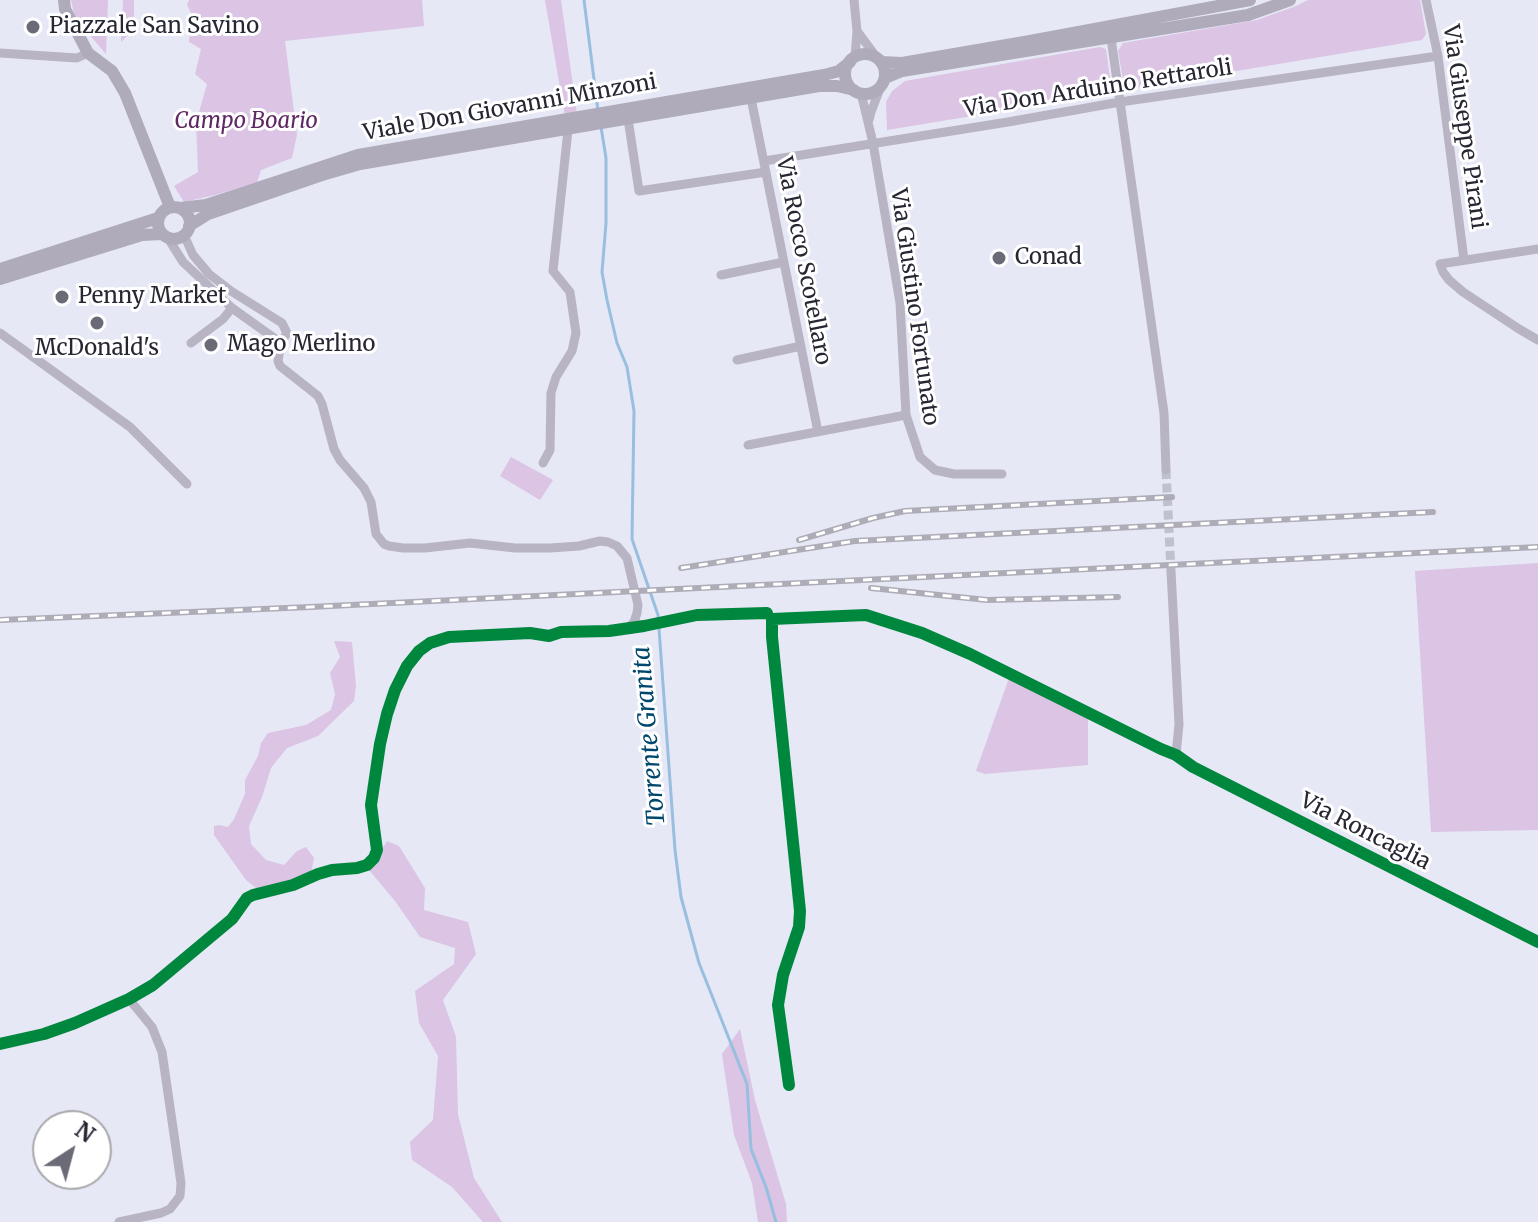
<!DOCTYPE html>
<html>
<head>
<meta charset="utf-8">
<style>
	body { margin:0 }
	#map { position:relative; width:1538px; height:1222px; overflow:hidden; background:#e6e8f6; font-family:Merriweather,serif }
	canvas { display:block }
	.north { position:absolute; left:32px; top:1110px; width:80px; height:80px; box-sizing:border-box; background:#fff; border:2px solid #a9a9ad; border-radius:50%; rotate:36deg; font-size:22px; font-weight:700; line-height:32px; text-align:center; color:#272733 }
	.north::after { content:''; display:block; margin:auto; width:28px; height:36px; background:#6a6b77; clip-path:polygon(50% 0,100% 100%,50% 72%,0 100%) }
</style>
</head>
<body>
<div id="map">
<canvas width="1538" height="1222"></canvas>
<div class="north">N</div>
</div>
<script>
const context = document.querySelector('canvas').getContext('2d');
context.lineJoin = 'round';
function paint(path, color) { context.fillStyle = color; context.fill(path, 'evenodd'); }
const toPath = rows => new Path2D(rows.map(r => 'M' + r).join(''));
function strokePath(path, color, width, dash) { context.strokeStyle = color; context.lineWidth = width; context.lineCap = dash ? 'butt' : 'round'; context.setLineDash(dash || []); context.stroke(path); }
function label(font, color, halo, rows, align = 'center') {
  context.font = font + ' Merriweather,serif'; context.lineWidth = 6; context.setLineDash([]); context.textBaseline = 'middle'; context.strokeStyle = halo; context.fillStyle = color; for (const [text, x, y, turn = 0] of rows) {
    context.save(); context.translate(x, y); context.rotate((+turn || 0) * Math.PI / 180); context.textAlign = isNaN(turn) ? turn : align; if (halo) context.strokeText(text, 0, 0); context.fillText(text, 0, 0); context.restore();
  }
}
paint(toPath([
	[71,0,108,0,106,54,75,18],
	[123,0,134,0,134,14,132,31,121,42],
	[189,0,422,0,424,26,285,41,297,135,292,158,261,170,257,182,215,195,184,202,174,186,198,172,196,123,207,84,195,74,201,49,189,42,191,13,187,5],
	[545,0,561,0,577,114,565,117],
	[1308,0,1420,0,1426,34,1422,40,1129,89,1124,85,1118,51,1123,43,1257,20,1296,6],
	[1100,47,1106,49,1112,93,887,130,886,102,892,91,905,81],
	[511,457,553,480,540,500,500,476],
	[1538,563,1538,830,1431,832,1415,571],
	[334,641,352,642,356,686,354,701,318,736,287,748,271,768,262,797,249,826,251,844,266,860,284,865,297,851,306,847,314,858,311,874,287,884,260,891,246,880,214,835,214,826,219,825,228,827,234,819,245,794,245,780,258,756,261,743,268,733,306,725,331,710,335,694,330,673,340,657],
	[1009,678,1088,717,1088,765,985,774,976,771],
	[387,841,399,846,425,888,424,910,468,922,476,954,443,1000,456,1037,458,1114,474,1178,502,1222,483,1222,452,1187,412,1160,410,1142,433,1120,438,1056,419,1023,415,991,454,964,455,948,420,937,395,901,369,870],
	[740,1029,755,1100,786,1204,787,1222,758,1222,752,1183,734,1135,722,1054]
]), '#dbc4e4');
strokePath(toPath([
	[584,0,598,111],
	[601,127,606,158,606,223,602,272,607,300,617,343,627,367,634,411,632,539,658,615,675,850,681,897,699,963,747,1084,751,1149,766,1187,776,1222]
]), '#98bfe0', 3);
strokePath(toPath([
	[1166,470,1171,571]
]), '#c0c1cf', 9, [9, 4.5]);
strokePath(toPath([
	[854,0,857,31,855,57],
	[1426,0,1438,56,1464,260],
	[857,31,877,58],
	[1111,38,1164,413,1166,470],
	[0,53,77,58,88,53],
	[861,93,873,143,900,303,906,415,920,457,935,470,954,474,1002,474],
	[751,98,818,432],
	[628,119,639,191,766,172],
	[869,120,871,112,881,86],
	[764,161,1008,122,1120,102,1438,56],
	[168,238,183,262,232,308,281,343],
	[1538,249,1440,264,1443,272,1449,280,1463,292,1519,329,1538,340],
	[721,275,784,262],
	[0,333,130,427,187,484],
	[191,343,223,319,232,308],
	[737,360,801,346],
	[748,445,906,415],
	[543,463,550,450,551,393,556,377,572,351,576,333,570,292,553,271,568,130],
	[1171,571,1179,724,1176,755],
	[0,1044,44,1034,75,1023,129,999,153,985,232,919,247,898,253,895,293,885,318,874,332,870,357,868,367,865,374,858,377,850,371,805,380,744,387,714,395,690,407,666,419,651,430,643,449,637,530,633,549,636,561,632,609,631,628,628,634,622,637,613,638,605,627,558,617,546,608,542,600,541,579,546,550,548,515,548,470,543,425,548,403,548,389,546,384,544,376,534,371,502,364,488,340,460,334,449,322,404,318,396,280,366,278,361,281,343,287,333,282,323,231,291,209,274,193,255,184,235],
	[789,1085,778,1005,783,975,799,927,800,911,772,637,772,619,866,615,922,633,970,654,1161,749,1176,755,1193,767,1538,942],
	[119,1222,161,1213,170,1209,180,1196,181,1183,162,1052,152,1027,129,999]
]), '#b9b4c3', 9);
strokePath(toPath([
	[64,0,65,9,88,53,112,71,125,93,170,207],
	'845 74a20 20 0 1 1 40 0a20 20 0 1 1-40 0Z',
	[882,62,902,63,1030,41,1250,0],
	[885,78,902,71,1248,15,1290,0],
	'158 223a16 16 0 1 1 32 0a16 16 0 1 1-32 0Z',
	[180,208,206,205,358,155,824,75,839,71,850,62],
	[189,226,208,214,322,175,360,164,819,86,837,86,854,90],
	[0,269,158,218],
	[0,279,142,235,162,234]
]), '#b0abbb', 12);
const rail = toPath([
	[799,540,873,518,905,511,1172,497],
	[681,568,855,541,1433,512],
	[871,588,987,600,1118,597],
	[0,620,310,607,1538,547]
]);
strokePath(rail, '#adacb7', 6);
strokePath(rail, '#fff', 3, [9]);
strokePath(toPath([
	[0,1044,44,1034,75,1023,129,999,153,985,232,919,247,898,253,895,293,885,318,874,332,870,357,868,367,865,374,858,377,850,371,805,380,744,387,714,395,690,407,666,419,651,430,643,449,637,530,633,549,636,561,632,609,631,644,626,697,615,767,613],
	[789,1085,778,1005,783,975,799,927,800,911,772,637,772,619,866,615,922,633,970,654,1161,749,1176,755,1193,767,1538,942]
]), '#00873e', 12);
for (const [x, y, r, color] of [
	[33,27,8,"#6a6b77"],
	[999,258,8,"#6a6b77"],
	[62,297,8,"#6a6b77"],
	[97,323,8,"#6a6b77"],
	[211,345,8,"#6a6b77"]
]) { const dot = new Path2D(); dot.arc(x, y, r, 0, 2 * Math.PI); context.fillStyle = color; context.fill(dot); strokePath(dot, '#fff', 3); }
label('22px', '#272733', '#fff', [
	["Piazzale San Savino",49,27],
	["Conad",1015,258],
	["Penny Market",78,297],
	["Mago Merlino",227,345],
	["McDonald's",97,349,"center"]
], 'left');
label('22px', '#272733', '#fff', [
	["Via Don Arduino Rettaroli",1098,89,-9],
	["Viale Don Giovanni Minzoni",510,108,-10],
	["Via Giuseppe Pirani",1464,127,82],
	["Via Rocco Scotellaro",803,261,79],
	["Via Giustino Fortunato",914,307,82],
	["Via Roncaglia",1365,832,27]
]);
label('italic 22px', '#5d2863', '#fff', [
	["Campo Boario",246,122]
]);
label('italic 24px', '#00476e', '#fff', [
	["Torrente Granita",650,736,-95]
]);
</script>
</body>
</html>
